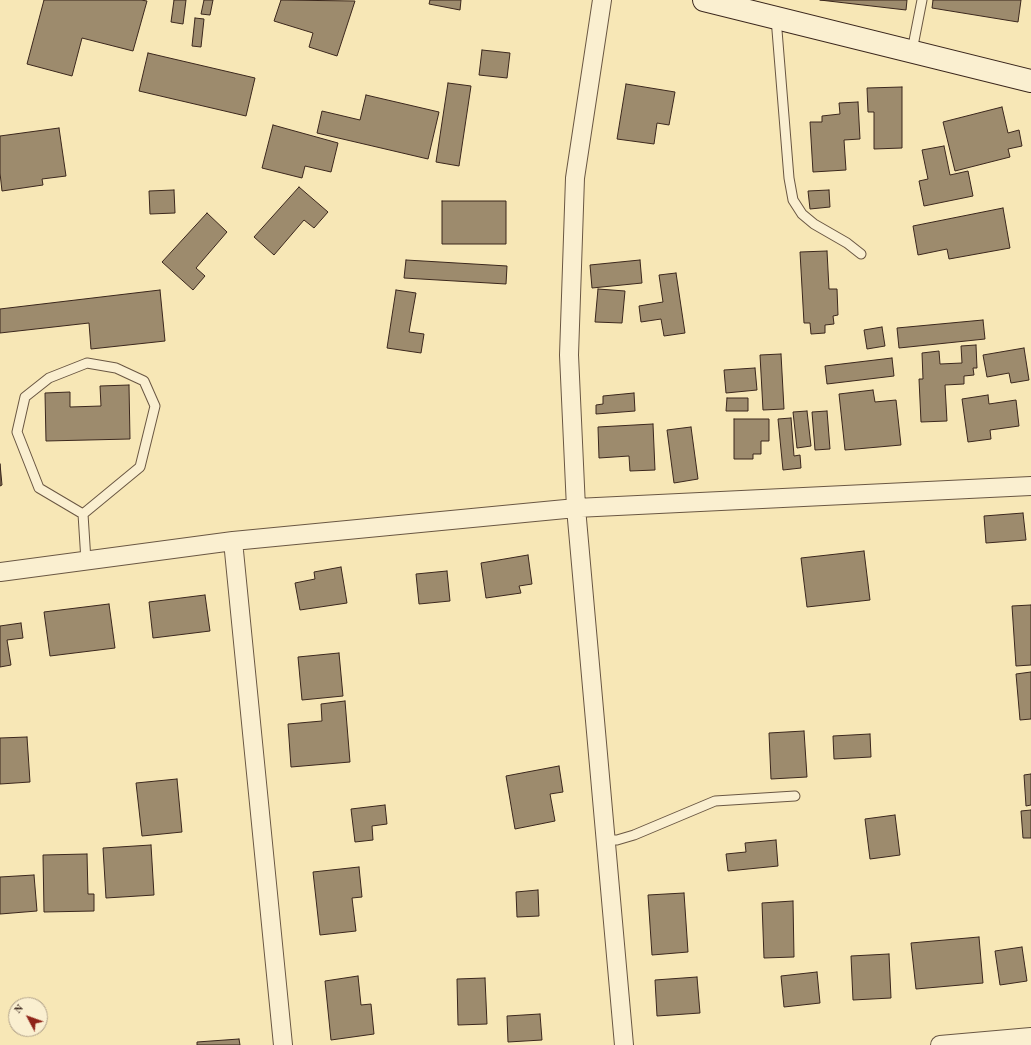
<!DOCTYPE html>
<html>
<head>
<meta charset="utf-8">
<style>
	body { margin:0 }
	#map { position:relative; width:1031px; height:1045px; overflow:hidden; background:#f7e7b6; font-family:"Old Standard TT",serif }
	canvas { display:block }
	.north { position:absolute; left:8px; top:997px; width:40px; height:40px; box-sizing:border-box; background:#faefd0; border:1px solid #ae9f88; border-radius:50%; rotate:311deg; font-size:11px; font-weight:700; line-height:16px; text-align:center; color:#3b271d }
	.north::after { content:''; display:block; margin:auto; width:14px; height:18px; background:#8f2418; clip-path:polygon(50% 0,100% 100%,50% 72%,0 100%) }
</style>
</head>
<body>
<div id="map">
<canvas width="1031" height="1045"></canvas>
<div class="north">N</div>
</div>
<script>
const context = document.querySelector('canvas').getContext('2d');
context.lineJoin = 'round';
function paint(path, color) { context.fillStyle = color; context.fill(path, 'evenodd'); }
const toPath = rows => new Path2D(rows.map(r => 'M' + r).join(''));
function strokePath(path, color, width, dash) { context.strokeStyle = color; context.lineWidth = width; context.lineCap = dash ? 'butt' : 'round'; context.setLineDash(dash || []); context.stroke(path); }
const building = toPath([
	[44,0,141,0,147,1,133,51,82,38,72,76,27,64,44,0],
	[174,0,186,0,183,24,171,22,174,0],
	[204,0,213,0,210,15,201,14,204,0],
	[281,0,355,1,337,56,309,47,313,33,274,21,281,0],
	[430,0,461,0,460,10,429,4,430,0],
	[820,0,907,0,906,10,820,0],
	[933,0,1021,0,1018,22,932,8,933,0],
	[195,18,204,19,201,47,192,46,195,18],
	[482,50,510,53,507,78,479,75,482,50],
	[148,53,255,78,246,116,139,91,148,53],
	[448,83,471,86,459,166,436,162,448,83],
	[626,84,675,92,669,125,657,123,654,144,617,139,626,84],
	[902,87,902,148,874,149,874,112,868,112,867,88,902,87],
	[366,95,439,112,428,159,317,133,322,111,360,120,366,95],
	[858,102,860,139,844,140,846,170,813,172,810,122,822,122,822,116,840,114,839,103,858,102],
	[1002,107,1008,133,1019,130,1022,146,1008,149,1010,157,955,171,943,122,1002,107],
	[273,125,338,143,331,172,305,166,302,178,262,168,273,125],
	[59,128,66,176,42,179,43,185,2,191,0,173,0,136,59,128],
	[944,146,950,175,968,171,973,196,924,206,919,181,928,179,922,150,944,146],
	[299,187,328,212,314,228,304,220,274,255,254,237,299,187],
	[174,190,175,213,150,214,149,191,174,190],
	[829,190,830,207,810,209,808,191,829,190],
	[442,201,506,201,506,244,442,244,442,201],
	[1003,208,1010,248,949,259,947,249,918,255,913,226,1003,208],
	[207,213,227,232,196,268,205,276,193,290,162,262,207,213],
	[827,251,829,289,837,289,838,315,833,316,834,324,825,325,825,333,811,334,810,323,804,323,800,252,827,251],
	[406,260,507,266,506,284,404,278,406,260],
	[640,260,642,283,592,288,590,265,640,260],
	[676,273,685,333,664,336,661,319,641,322,639,306,663,302,659,275,676,273],
	[598,289,625,291,622,323,595,322,598,289],
	[160,290,165,341,91,349,89,323,0,333,0,309,160,290],
	[396,290,416,293,409,332,424,334,421,353,387,348,396,290],
	[983,320,985,339,899,348,897,328,983,320],
	[882,327,885,346,867,349,864,330,882,327],
	[976,345,977,368,973,368,974,375,964,376,964,384,945,385,947,421,921,422,919,379,923,379,922,353,939,351,940,364,962,363,961,346,976,345],
	[1024,348,1029,380,1011,383,1009,373,987,377,983,355,1024,348],
	[781,354,784,409,763,410,760,355,781,354],
	[892,358,894,376,827,384,825,366,892,358],
	[755,368,757,390,726,393,724,370,755,368],
	[129,385,130,439,46,441,45,393,70,392,70,407,101,406,100,386,129,385],
	[873,390,875,402,896,400,901,445,845,450,839,394,873,390],
	[634,393,635,411,596,414,596,405,603,404,603,396,634,393],
	[988,395,989,404,1016,400,1019,426,990,430,991,439,968,442,962,399,988,395],
	[727,398,748,398,748,411,726,411,727,398],
	[807,411,811,446,797,448,793,412,807,411],
	[827,411,830,449,815,450,812,412,827,411],
	[791,418,794,456,800,455,801,468,783,470,778,419,791,418],
	[734,419,769,419,769,441,761,441,761,454,753,454,753,459,734,459,734,419],
	[653,424,655,470,630,471,629,456,599,458,598,427,653,424],
	[691,427,698,479,674,483,667,430,691,427],
	[0,464,2,485,0,486,0,464],
	[1023,513,1026,540,986,543,984,516,1023,513],
	[864,551,870,600,807,607,801,558,864,551],
	[528,555,532,584,519,586,521,593,486,598,481,563,528,555],
	[341,567,347,603,300,610,295,583,315,579,314,572,341,567],
	[447,571,450,601,419,604,416,574,447,571],
	[205,595,210,631,153,638,149,602,205,595],
	[109,604,115,648,50,656,44,612,109,604],
	[1031,605,1031,665,1016,666,1012,606,1031,605],
	[21,623,23,638,7,640,11,665,0,667,0,626,21,623],
	[339,653,343,696,302,700,298,657,339,653],
	[1031,672,1031,719,1020,720,1016,674,1031,672],
	[345,701,350,762,291,767,288,724,322,721,321,704,345,701],
	[804,731,807,777,771,779,769,733,804,731],
	[870,734,871,757,834,759,833,736,870,734],
	[27,737,30,782,0,784,0,738,27,737],
	[559,766,563,792,550,794,555,821,515,829,506,776,559,766],
	[1031,774,1031,805,1026,806,1024,775,1031,774],
	[177,779,182,832,142,836,136,783,177,779],
	[385,805,387,824,372,826,373,840,355,842,351,809,385,805],
	[1031,810,1031,838,1023,838,1021,811,1031,810],
	[895,815,900,855,870,859,865,819,895,815],
	[776,840,778,866,728,871,726,854,746,852,745,843,776,840],
	[151,845,154,895,106,898,103,848,151,845],
	[87,854,88,894,94,894,94,911,44,912,43,855,87,854],
	[359,867,362,897,352,898,356,931,320,935,313,872,359,867],
	[34,875,37,911,0,914,0,877,34,875],
	[538,890,539,916,517,917,516,892,538,890],
	[684,893,688,952,652,955,648,895,684,893],
	[793,901,794,957,764,958,762,903,793,901],
	[979,937,983,983,916,989,911,943,979,937],
	[1022,947,1027,981,1000,985,995,951,1022,947],
	[889,954,891,998,853,1000,851,956,889,954],
	[817,972,820,1003,784,1007,781,976,817,972],
	[358,976,361,1005,371,1004,374,1034,331,1040,325,981,358,976],
	[697,977,700,1013,657,1016,655,980,697,977],
	[485,978,487,1024,458,1025,457,979,485,978],
	[540,1014,542,1040,508,1042,507,1016,540,1014],
	[239,1039,240,1045,197,1045,197,1042,239,1039]
]);
paint(building, '#9d8b6d');
strokePath(building, '#3b271d', 1);
const lane = toPath([
	[776,18,789,178,793,200,802,214,814,224,847,243,861,254],
	[912,51,922,0],
	[87,363,116,368,144,381,155,406,140,467,83,514,39,488,17,432,25,397,49,378,87,363],
	[83,514,86,561],
	[606,840,617,840,634,835,715,801,795,796]
]);
const street = toPath([
	[602,0,575,178,569,355,576,508,624,1045],
	[233,541,283,1045],
	[0,572,233,541,576,508,1031,486],
	[940,1045,1031,1037]
]);
const secondary = toPath([
	[704,0,1031,81]
]);
strokePath(lane, '#6a5743', 11);
strokePath(street, '#6a5743', 20);
strokePath(secondary, '#3b271d', 24);
strokePath(lane, '#faefd0', 9);
strokePath(street, '#faefd0', 18);
strokePath(secondary, '#faefd0', 22);
</script>
</body>
</html>
